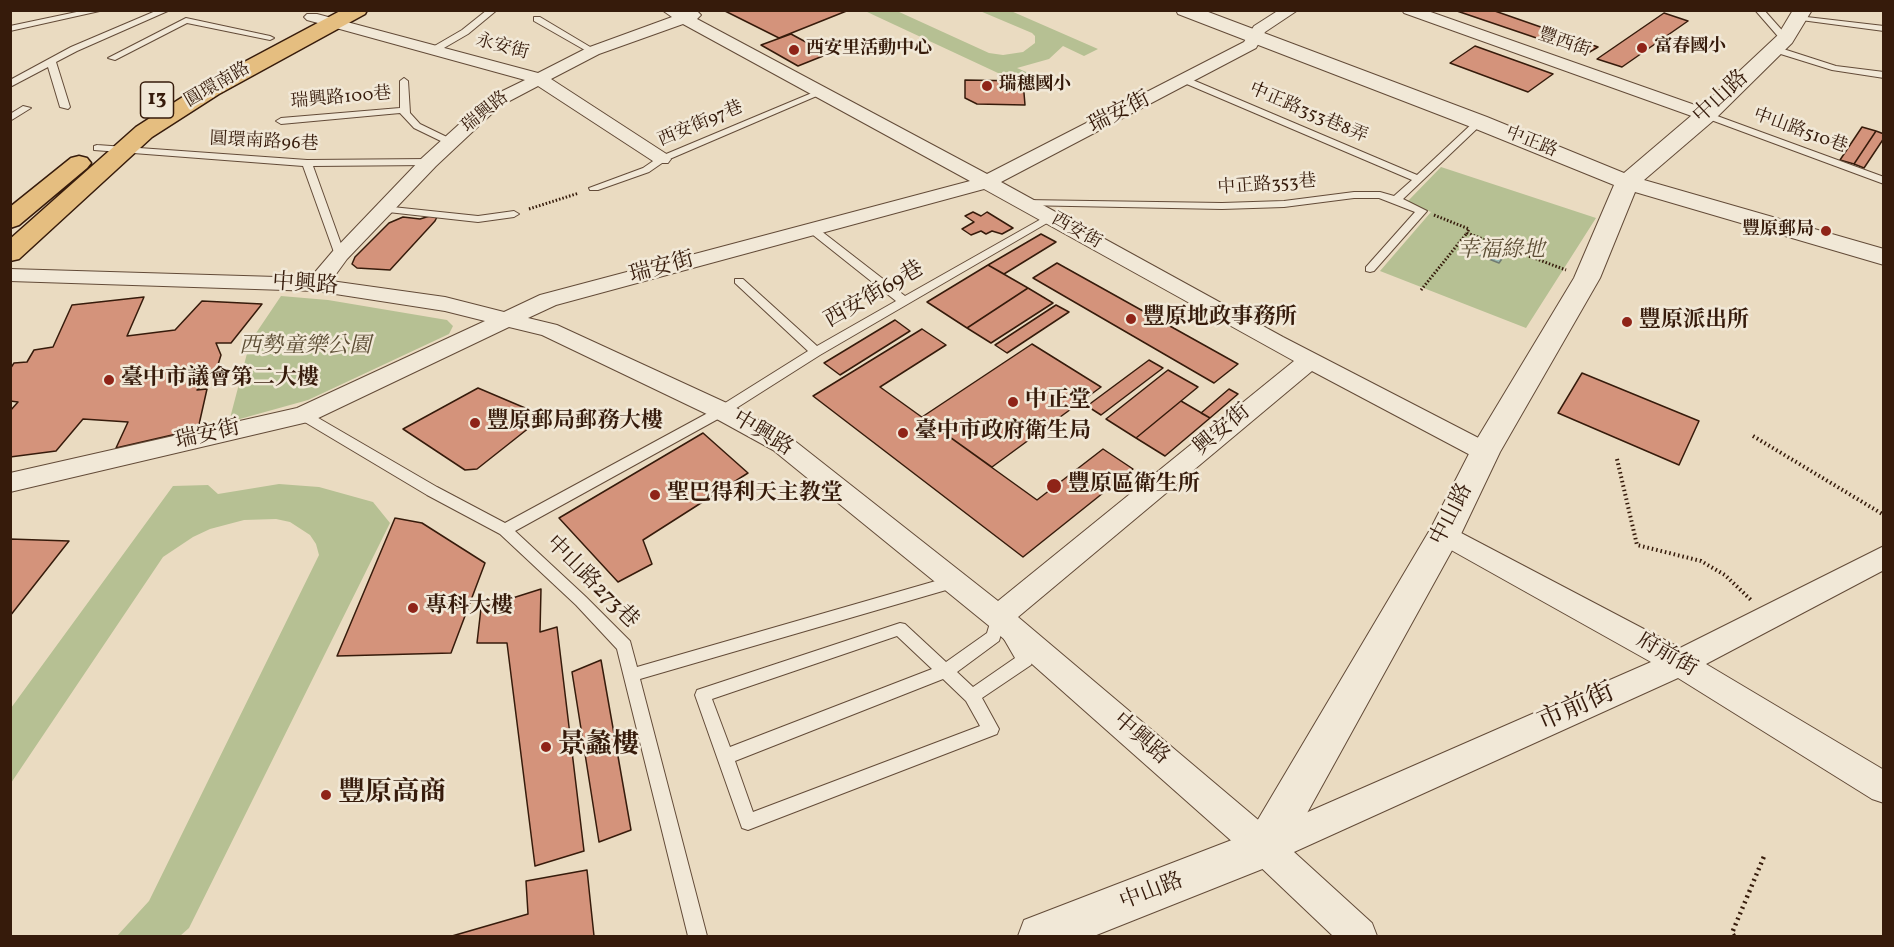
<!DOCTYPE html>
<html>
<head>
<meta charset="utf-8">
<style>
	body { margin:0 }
	#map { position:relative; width:1894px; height:947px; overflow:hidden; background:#eadbc1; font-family:Vollkorn,serif }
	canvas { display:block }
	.frame { position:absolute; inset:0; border:12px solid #361b0b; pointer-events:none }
</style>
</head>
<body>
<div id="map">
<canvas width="1894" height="947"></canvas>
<div class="frame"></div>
</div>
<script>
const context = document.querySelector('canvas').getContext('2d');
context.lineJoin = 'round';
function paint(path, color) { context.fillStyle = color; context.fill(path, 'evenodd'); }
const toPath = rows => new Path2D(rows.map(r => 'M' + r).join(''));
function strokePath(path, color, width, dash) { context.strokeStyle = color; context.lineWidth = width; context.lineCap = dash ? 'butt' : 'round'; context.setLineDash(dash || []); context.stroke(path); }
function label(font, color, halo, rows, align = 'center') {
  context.font = font + ' Vollkorn,"Noto Serif TC",serif'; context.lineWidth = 5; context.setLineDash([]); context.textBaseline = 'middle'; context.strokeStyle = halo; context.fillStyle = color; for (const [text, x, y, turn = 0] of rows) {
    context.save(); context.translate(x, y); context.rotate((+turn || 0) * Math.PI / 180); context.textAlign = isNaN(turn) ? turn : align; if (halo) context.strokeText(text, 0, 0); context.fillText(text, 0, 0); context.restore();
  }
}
paint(toPath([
	[865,11,897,11,989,53,1003,55,1023,52,1035,43,1035,36,1032,33,980,11,1011,11,1098,49,1084,56,1063,46,1049,59,1017,68,1042,79,1028,87],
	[1441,167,1596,218,1526,328,1380,271,1431,212,1407,202],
	[281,296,328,300,447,320,453,326,449,334,308,400,229,422,250,342],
	[279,484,319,487,373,502,390,523,189,928,180,936,117,936,149,901,319,555,316,544,310,535,290,522,276,519,244,520,210,529,193,537,163,557,11,783,11,708,173,486,208,485,218,494]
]), '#b6c093');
const water = toPath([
	[1479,240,1490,244,1508,250,1499,263,1471,252,1479,240]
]);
paint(water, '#98bbb6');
strokePath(water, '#717b72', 1.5);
const building = toPath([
	[1454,10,1492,10,1598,47,1588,53,1569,46,1566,48,1454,10],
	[725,11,725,10,849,10,779,38,725,11],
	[1664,13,1688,21,1622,67,1597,59,1664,13],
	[791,34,828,54,798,66,761,45,791,34],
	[1475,46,1553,74,1528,92,1450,63,1475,46],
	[965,80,1023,81,1025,105,977,104,965,98,965,80],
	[1862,127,1876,131,1854,164,1840,160,1862,127],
	[1876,131,1884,134,1884,138,1864,168,1854,164,1876,131],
	[973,212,981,216,987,212,1013,228,1002,234,992,231,986,234,981,231,971,235,962,229,974,222,965,216,973,212],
	[433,215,437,217,435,221,390,270,357,268,352,264,355,257,389,223,403,217,420,219,433,215],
	[1041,234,1056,242,1004,274,988,265,1041,234],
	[1057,263,1143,311,1238,364,1214,383,1033,278,1057,263],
	[988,265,1028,288,967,328,927,302,988,265],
	[1028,288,1053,303,991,343,967,328,1028,288],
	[144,297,127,336,175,330,202,301,262,304,231,343,216,343,221,355,216,371,197,390,207,389,198,429,116,448,128,422,83,419,56,451,10,457,10,411,18,402,10,401,10,369,14,363,27,362,34,350,53,347,72,305,144,297],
	[1056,305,1069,312,1007,353,995,345,1056,305],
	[895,320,910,331,840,375,824,363,895,320],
	[922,329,946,345,880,387,1037,500,1103,449,1133,469,1023,557,813,396,922,329],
	[1032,344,1101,387,992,467,922,417,1032,344],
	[1149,360,1163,368,1101,415,1087,406,1149,360],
	[1168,370,1198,387,1136,438,1106,419,1168,370],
	[1582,373,1699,421,1679,465,1558,413,1582,373],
	[478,388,544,416,477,469,465,470,403,429,478,388],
	[1229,389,1238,394,1210,418,1201,413,1229,389],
	[1181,401,1210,418,1165,456,1136,438,1181,401],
	[703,433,748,473,643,540,652,564,618,582,559,518,703,433],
	[395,518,422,523,485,563,451,653,337,656,395,518],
	[10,539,69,541,10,616,10,539],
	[541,589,540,632,557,627,584,851,535,866,507,643,477,643,481,608,541,589],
	[601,660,631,830,599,842,572,672,601,660],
	[587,870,594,936,452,936,528,914,526,881,587,870]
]);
paint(building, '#d4937b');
strokePath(building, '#361b0b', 1.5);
const service = toPath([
	[86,10,104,10,10,31,10,26,86,10],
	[158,10,170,10,77,51,56,62,70,107,68,109,60,107,48,67,10,87,10,80,71,47,158,10],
	[487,10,497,10,468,34,437,52,431,52,431,48,462,30,487,10],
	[1755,10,1764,10,1788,37,1788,41,1782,41,1755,10],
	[1798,16,1884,26,1884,31,1801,20,1797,18,1798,16],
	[534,17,540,17,597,51,590,53,534,21,534,17],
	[186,18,270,36,274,38,270,40,187,23,115,60,108,58,186,18],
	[1774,46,1836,66,1884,72,1884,78,1832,70,1771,51,1770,49,1774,46],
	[404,78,408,81,410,113,420,124,453,140,453,144,447,144,414,128,400,113,281,124,276,121,281,118,400,108,400,81,404,78],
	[1182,78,1188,78,1417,175,1476,120,1484,122,1403,199,1427,211,1374,271,1370,272,1366,271,1366,267,1415,212,1379,198,1354,198,1284,207,1222,209,1021,205,1020,203,1025,200,1222,203,1284,201,1354,192,1380,192,1394,196,1412,180,1182,82,1182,78],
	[819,90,826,92,665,161,649,172,598,190,590,190,589,188,643,168,659,157,819,90],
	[23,106,31,108,10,121,10,114,23,106],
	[1703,113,1709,113,1884,177,1884,184,1703,117,1703,113],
	[97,145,307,160,429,159,434,162,429,165,313,166,345,255,340,258,335,255,303,166,94,150,94,146,97,145],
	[383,206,478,216,514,211,519,214,514,217,478,222,379,211,379,207,383,206],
	[1050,214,1054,215,1054,219,820,355,727,414,515,531,586,597,630,641,637,667,953,576,958,578,960,582,958,586,953,588,640,679,707,936,688,936,617,649,576,605,500,534,427,495,298,418,297,415,303,411,308,412,437,487,505,523,717,408,808,351,735,283,735,279,743,279,817,346,896,301,808,231,808,227,816,227,905,296,1050,214],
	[998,611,1003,613,1006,617,999,641,957,672,973,687,1015,658,1004,639,1007,634,1012,633,1017,634,1033,660,1031,665,982,698,999,729,997,734,748,830,742,828,695,695,697,690,900,623,905,624,946,662,987,633,993,613,998,611],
	[897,636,932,669,730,747,712,699,897,636],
	[943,679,966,701,980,726,753,812,735,761,943,679]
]);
const minor = toPath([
	[662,10,698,12,701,15,697,19,987,174,1244,42,1254,26,1279,10,1298,10,1265,32,1256,48,1001,182,1283,337,1494,446,1498,452,1494,458,1485,461,1476,458,1312,371,1018,617,1269,829,1651,662,1435,541,1431,534,1435,527,1444,524,1680,648,1884,546,1884,570,1706,664,1884,770,1884,803,1872,799,1678,678,1294,852,1372,923,1377,936,1333,936,1253,860,988,625,773,450,713,417,542,335,509,327,312,421,10,492,10,473,297,408,485,321,445,311,316,291,10,281,10,269,310,278,333,251,422,158,488,98,525,80,307,20,304,17,307,14,317,14,538,73,587,48,672,17,662,10],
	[683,24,970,181,540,295,504,312,445,297,331,281,347,259,436,166,500,106,538,86,656,163,668,163,671,159,668,155,551,79,599,54,683,24],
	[984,189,1294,361,998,601,791,438,731,405,557,325,528,318,556,305,984,189],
	[1402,10,1425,10,1712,111,1715,115,1712,119,1706,120,1700,119,1404,13,1402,10]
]);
const tertiary = toPath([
	[1176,10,1203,10,1487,117,1624,173,1698,110,1778,35,1793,10,1812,10,1792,43,1714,120,1644,180,1884,249,1884,265,1635,192,1600,278,1500,452,1461,534,1280,862,1094,936,1018,936,1024,920,1250,833,1431,528,1474,444,1574,278,1614,185,1471,127,1178,14,1176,10]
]);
const primary = toPath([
	[342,10,367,10,365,14,219,94,152,137,19,259,10,261,10,239,136,127,203,84,342,10],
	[79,156,87,158,91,163,87,168,19,225,10,228,10,207,71,158,79,156]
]);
strokePath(service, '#634b38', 2);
strokePath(minor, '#634b38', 2);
strokePath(tertiary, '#634b38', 2);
strokePath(primary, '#361b0b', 3);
strokePath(toPath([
	[529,209,579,193],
	[1434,215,1469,229,1467,233,1566,270],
	[1421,290,1467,233]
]), '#361b0b', 3, [1.5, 2]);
strokePath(toPath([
	[1753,436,1884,515],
	[1617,459,1637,545,1701,561,1725,575,1751,600]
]), '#361b0b', 4, [1.5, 3]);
strokePath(toPath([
	[1734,936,1732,933,1765,854]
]), '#361b0b', 4.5, [2, 4]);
paint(service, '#f1e8d7');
paint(minor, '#f1e8d7');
paint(tertiary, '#f1e8d7');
paint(primary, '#e5be80');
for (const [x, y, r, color] of [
	[1642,48,6,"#8f2418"],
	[794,50,6,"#8f2418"],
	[987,86,6,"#8f2418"],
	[1826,231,6,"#8f2418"],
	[1131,319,6,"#8f2418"],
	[1627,322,6,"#8f2418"],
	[109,380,6,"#8f2418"],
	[1013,402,6,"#8f2418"],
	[475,423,6,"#8f2418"],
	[903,433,6,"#8f2418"],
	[1054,486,8,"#8f2418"],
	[655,495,6,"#8f2418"],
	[413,608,6,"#8f2418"],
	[546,747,6,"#8f2418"],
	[326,795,6,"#8f2418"]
]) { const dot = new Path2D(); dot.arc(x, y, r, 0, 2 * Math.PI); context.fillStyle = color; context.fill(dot); strokePath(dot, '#f1e8d7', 2); }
label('18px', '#361b0b', '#f1e8d7', [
	["豐西街",1564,44,19],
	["永安街",502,48,15],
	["圓環南路",218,86,-30],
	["瑞興路100巷",341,99,-5],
	["瑞興路",486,113,-39],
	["中正路353巷8弄",1308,114,23],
	["西安街97巷",701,125,-23],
	["中山路510巷",1800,132,20],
	["圓環南路96巷",264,143,3],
	["中正路",1531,143,22],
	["中正路353巷",1267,186,-4],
	["西安街",1076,232,29]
]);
label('bold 18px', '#361b0b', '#f1e8d7', [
	["富春國小",1654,48],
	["西安里活動中心",806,50],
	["瑞穗國小",999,86],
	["豐原郵局",1814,231,"right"]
], 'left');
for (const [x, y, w] of [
	[157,100,33]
]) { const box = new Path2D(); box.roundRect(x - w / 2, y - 18, w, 36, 4.5); context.fillStyle = '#f1e8d7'; context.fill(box); strokePath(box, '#361b0b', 1.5); }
label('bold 21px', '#361b0b', null, [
	["13",157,100]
]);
label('22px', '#361b0b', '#f1e8d7', [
	["中山路",1722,98,-43],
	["瑞安街",1120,114,-27],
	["瑞安街",662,269,-15],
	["中興路",305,286,4],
	["西安街69巷",875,296,-30],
	["興安街",1223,431,-40],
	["中興路",762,435,31],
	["瑞安街",208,436,-13],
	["中山路",1453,515,-63],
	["中山路273巷",591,583,45],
	["府前街",1666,656,30],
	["中興路",1140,740,41],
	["中山路",1152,893,-21]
]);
label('italic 22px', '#5c4d34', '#f1e8d7', [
	["幸福綠地",1501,252],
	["西勢童樂公園",305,348]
]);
label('bold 22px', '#361b0b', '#f1e8d7', [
	["豐原地政事務所",1143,319],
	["豐原派出所",1639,322],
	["臺中市議會第二大樓",121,380],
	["中正堂",1025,402],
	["豐原郵局郵務大樓",487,423],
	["臺中市政府衛生局",915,433],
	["豐原區衛生所",1068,486],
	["聖巴得利天主教堂",667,495],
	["專科大樓",425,608]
], 'left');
label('27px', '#361b0b', '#f1e8d7', [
	["市前街",1577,709,-24]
]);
label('bold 27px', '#361b0b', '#f1e8d7', [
	["景蠡樓",558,747],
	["豐原高商",338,795]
], 'left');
</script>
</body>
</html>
